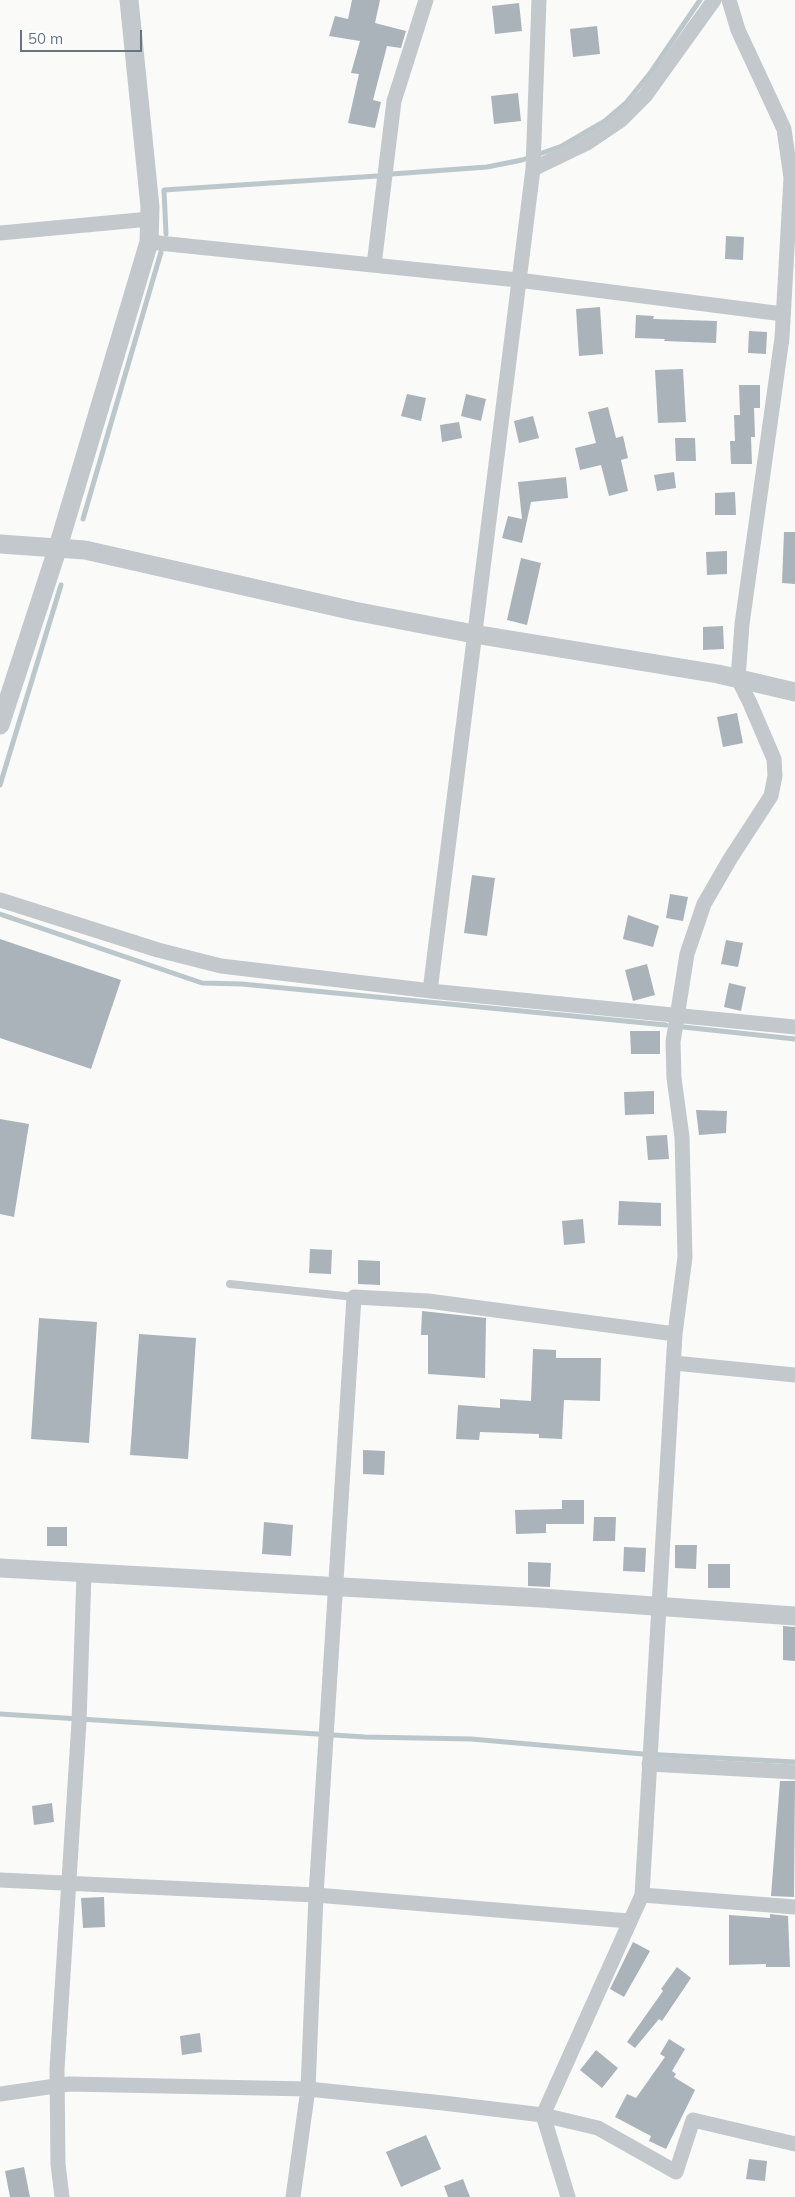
<!DOCTYPE html>
<html>
<head>
<meta charset="utf-8">
<style>
	body { margin:0 }
	#map { position:relative; width:795px; height:2197px; overflow:hidden; background:#fafaf8; font-family:Mulish,sans-serif }
	canvas { display:block }
	.scale { position:absolute; left:20px; top:30px; width:122px; height:22px; box-sizing:border-box; border:2px solid #657683; border-top:0; padding-left:6px; font-size:15px; line-height:18px; white-space:nowrap; color:#657683; -webkit-text-stroke:4px #fff; paint-order:stroke }
</style>
</head>
<body>
<div id="map">
<canvas width="795" height="2197"></canvas>
<div class="scale">50 m</div>
</div>
<script>
const context = document.querySelector('canvas').getContext('2d');
context.lineJoin = 'round';
const toPath = rows => new Path2D(rows.map(r => 'M' + r).join(''));
function strokePath(path, color, width, dash) { context.strokeStyle = color; context.lineWidth = width; context.lineCap = dash ? 'butt' : 'round'; context.setLineDash(dash || []); context.stroke(path); }
function paint(path, color) { context.fillStyle = color; context.fill(path, 'evenodd'); }
strokePath(toPath([
	[392,174,487,167,522,160,562,146,605,121,626,103,651,72,700,0],
	[166,234,164,190,377,176],
	[83,519,161,252],
	[0,785,61,585],
	[0,914,202,983,242,984,666,1025],
	[683,1027,795,1039],
	[0,1714,365,1737,471,1739,643,1754,795,1762]
]), '#bbc7cb', 5);
paint(toPath([
	[352,0,380,0,375,23,406,31,401,48,387,46,373,100,381,102,375,128,348,123,359,74,351,73,360,41,329,36,335,16,348,19],
	[519,3,522,31,495,34,492,6],
	[597,26,600,54,573,57,570,29],
	[518,93,521,121,494,124,491,96],
	[726,236,744,237,743,260,725,259],
	[600,307,603,354,579,356,576,309],
	[636,315,654,316,653,319,717,321,716,343,664,341,665,339,635,338],
	[749,331,767,332,766,354,748,353],
	[683,369,686,422,658,423,655,370],
	[739,385,760,385,760,408,754,408,755,437,751,437,752,464,731,464,730,441,735,441,734,415,740,415],
	[407,394,426,398,421,421,401,416],
	[466,394,486,399,481,421,461,416],
	[608,407,616,438,623,436,628,458,621,460,628,491,609,496,601,465,580,470,575,448,596,443,588,412],
	[533,416,539,438,519,443,514,421],
	[459,422,462,438,442,442,440,425],
	[675,438,695,438,696,461,676,461],
	[674,472,676,488,657,491,654,475],
	[566,477,568,498,531,502,522,543,502,538,508,516,522,519,518,482],
	[735,492,736,515,715,515,715,493],
	[784,532,795,532,795,584,782,583],
	[727,551,727,574,707,575,706,552],
	[521,558,541,563,527,625,507,620],
	[723,626,724,649,703,650,703,627],
	[737,713,743,743,723,747,717,717],
	[472,875,495,878,487,936,464,933],
	[670,894,688,897,683,921,666,918],
	[628,915,659,926,653,947,623,939],
	[0,939,121,980,91,1069,0,1038],
	[726,940,743,943,738,967,721,964],
	[647,964,655,995,633,1001,625,970],
	[729,983,746,987,741,1011,724,1007],
	[630,1031,660,1031,660,1054,631,1054],
	[654,1091,654,1114,625,1115,624,1092],
	[696,1110,727,1111,726,1133,699,1135],
	[0,1119,29,1124,14,1217,0,1214],
	[667,1135,669,1159,648,1160,646,1136],
	[619,1201,661,1203,661,1226,618,1225],
	[583,1219,585,1243,564,1245,562,1221],
	[310,1249,332,1250,331,1274,309,1273],
	[358,1260,380,1261,380,1285,358,1284],
	[422,1311,486,1318,485,1378,428,1374,428,1335,421,1335],
	[39,1318,97,1322,89,1443,31,1439],
	[139,1334,196,1338,188,1459,130,1455],
	[533,1349,556,1350,556,1358,601,1358,600,1401,564,1400,562,1439,539,1438,539,1434,480,1432,479,1440,456,1439,458,1405,500,1408,500,1399,531,1401],
	[363,1450,385,1451,384,1475,363,1474],
	[562,1500,584,1500,584,1524,546,1524,546,1533,516,1534,515,1510,562,1509],
	[594,1517,616,1517,615,1541,593,1541],
	[264,1522,293,1525,291,1556,262,1554],
	[47,1527,67,1527,67,1546,47,1546],
	[675,1545,697,1545,696,1569,675,1568],
	[624,1547,646,1548,645,1572,623,1571],
	[528,1562,551,1563,550,1587,528,1586],
	[708,1564,730,1564,730,1588,708,1588],
	[783,1626,795,1627,795,1661,783,1660],
	[780,1781,795,1781,794,1897,771,1896],
	[52,1803,54,1822,34,1825,32,1806],
	[104,1897,105,1927,83,1928,81,1898],
	[770,1914,788,1916,790,1967,766,1967,766,1964,729,1965,729,1915,770,1918],
	[633,1942,650,1951,624,1997,610,1989],
	[677,1967,691,1978,662,2021,659,2019,635,2048,627,2042,663,1991,661,1989],
	[200,2033,202,2052,182,2055,180,2036],
	[669,2039,685,2049,672,2071,676,2074,674,2077,695,2090,666,2149,649,2141,651,2136,615,2117,627,2094,636,2098,665,2057,660,2054],
	[596,2050,618,2068,602,2088,580,2070],
	[426,2135,441,2169,401,2187,386,2152],
	[749,2159,767,2161,765,2181,746,2179],
	[24,2167,30,2197,10,2197,5,2171],
	[463,2179,470,2197,448,2197,444,2186]
]), '#aab3b9');
strokePath(toPath([
	[230,1284,354,1297]
]), '#c3c8cc', 8);
strokePath(toPath([
	[533,169,587,143,621,120,645,96,714,0],
	[0,233,150,219],
	[149,242,518,280,783,314],
	[374,265,394,101,426,0],
	[0,900,158,950,221,966,440,992,795,1027],
	[430,991,533,169,539,0],
	[674,1363,795,1375],
	[649,1764,795,1772],
	[0,1880,316,1895,629,1921],
	[642,1895,795,1907],
	[0,2094,69,2084,308,2089,443,2103,543,2115,598,2128,676,2172,693,2120,795,2144],
	[62,2197,58,2164,57,2069,79,1722,84,1574],
	[293,2197,308,2089,316,1895,354,1297,428,1301,675,1334],
	[568,2197,543,2115,642,1895,675,1334,685,1257,682,1137,674,1078,673,1042,687,954,704,904,730,859,771,796,775,776,774,759,750,703,738,679,742,624,782,338,791,178,784,129,738,30,729,0]
]), '#c3c8cc', 15);
strokePath(toPath([
	[0,544,85,550,354,611,474,634,718,674,795,692],
	[0,725,58,547,149,242,150,207,129,0],
	[0,1568,541,1598,795,1616]
]), '#c3c8cc', 19);
</script>
</body>
</html>
